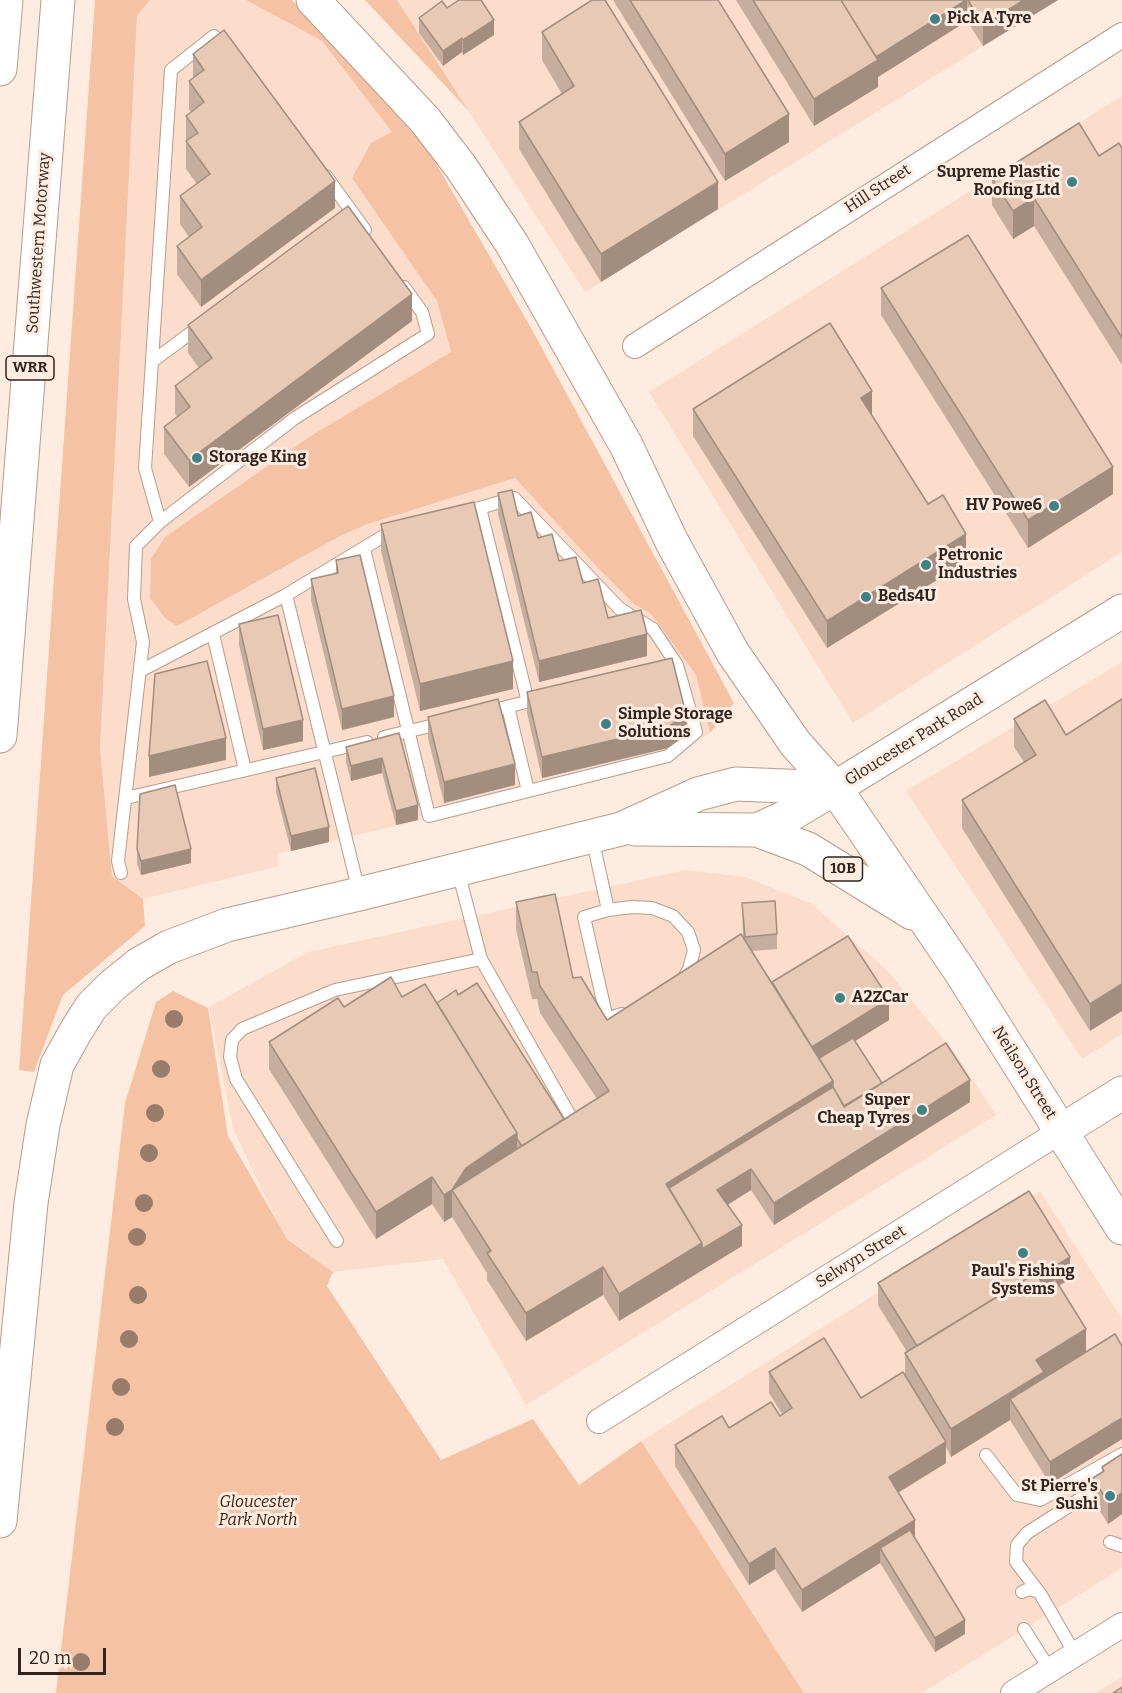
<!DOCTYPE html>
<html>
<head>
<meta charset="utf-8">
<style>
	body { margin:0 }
	#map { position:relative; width:1122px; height:1693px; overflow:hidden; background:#ffece1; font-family:Bitter,serif }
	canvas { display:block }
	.scale { position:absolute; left:18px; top:1648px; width:88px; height:27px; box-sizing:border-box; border:3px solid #30251e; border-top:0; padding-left:8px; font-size:18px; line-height:21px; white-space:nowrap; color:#30251e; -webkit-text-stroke:4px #ffece1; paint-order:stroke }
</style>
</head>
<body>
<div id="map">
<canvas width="1122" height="1693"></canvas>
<div class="scale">20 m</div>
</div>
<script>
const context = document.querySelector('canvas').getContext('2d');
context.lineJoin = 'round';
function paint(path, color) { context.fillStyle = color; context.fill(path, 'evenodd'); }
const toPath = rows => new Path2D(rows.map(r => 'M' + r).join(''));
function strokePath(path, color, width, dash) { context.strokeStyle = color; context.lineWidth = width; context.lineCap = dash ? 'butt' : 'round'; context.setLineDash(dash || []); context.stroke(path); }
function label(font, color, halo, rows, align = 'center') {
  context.font = font + ' Bitter,serif'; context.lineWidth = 6; context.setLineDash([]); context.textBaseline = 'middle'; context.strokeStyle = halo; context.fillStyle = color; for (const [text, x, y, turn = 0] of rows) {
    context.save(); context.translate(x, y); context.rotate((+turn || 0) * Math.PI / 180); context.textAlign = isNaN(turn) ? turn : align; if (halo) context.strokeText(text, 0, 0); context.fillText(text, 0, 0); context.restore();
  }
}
paint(toPath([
	[150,0,246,0,322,41,392,132,353,178,437,301,451,352,309,437,165,537,177,626,342,535,368,524,515,478,597,567,634,604,651,614,696,675,710,733,671,761,277,854,279,866,143,899,112,876,100,749,137,16],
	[397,0,1058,0,585,292],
	[1122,96,1122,552,853,723,649,392],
	[1122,662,1122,1034,1082,1059,906,791],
	[686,870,745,877,812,904,888,971,958,1057,996,1115,526,1405,443,1259,333,1272,284,1236,233,1129,209,1007,308,952],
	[1040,1191,1122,1319,1122,1568,922,1693,804,1693,641,1441],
	[1122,1677,1122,1693,1096,1693]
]), '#fcddcb');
paint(toPath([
	[95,0,150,0,137,16,100,749,112,876,143,899,145,926,63,995,34,1072,19,1070],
	[246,0,292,0,427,148,530,326,734,703,710,733,696,675,651,614,634,604,597,567,515,478,368,524,342,535,177,626,165,618,150,598,151,559,165,537,309,437,451,352,437,301,352,178,371,143,392,132,322,41],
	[365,0,397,0,468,110],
	[173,991,208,1008,228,1136,287,1239,333,1272,327,1286,441,1460,533,1419,579,1485,641,1441,804,1693,56,1693,125,1103,156,1002]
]), '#f5c3a4');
const lane = toPath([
	[326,176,365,230],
	[153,361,200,326],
	[480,508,528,702],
	[160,522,295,418,428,334,422,312,404,287],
	[364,549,429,816,668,756,696,732,677,665,653,629,620,609,514,498,462,513],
	[286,595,359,892],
	[213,634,245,770],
	[140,671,286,595,382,537,396,532],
	[508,707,528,791],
	[486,712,542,698],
	[384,737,443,723],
	[126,798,367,742],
	[592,837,608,910,632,907,652,908,673,916,688,932,694,950,689,969,683,979],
	[458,871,481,959],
	[121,873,118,861,143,642,134,599,136,546,160,522,145,468,171,70,214,36,225,47],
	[608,910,584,917,607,1019,622,1014],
	[337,1241,236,1079,230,1057,232,1040,242,1029,335,990,481,959,573,1121],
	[986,1455,1017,1495,1040,1500,1122,1454],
	[1110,1542,1122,1546],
	[1022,1592,1029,1589,1039,1592],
	[1024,1629,1050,1670],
	[1075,1654,1041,1595,1016,1562,1017,1545,1027,1533,1122,1472]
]);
const street = toPath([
	[635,346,1122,35],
	[599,1421,1061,1131],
	[1013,1693,1122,1625]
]);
const secondary = toPath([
	[835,788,1122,611],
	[1061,1131,1122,1093]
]);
const primary = toPath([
	[835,788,960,971,1122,1228],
	[635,829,757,830,808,849,912,913],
	[757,830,788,816,835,788],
	[359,894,621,829,698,794,736,784,835,788]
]);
const highway = toPath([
	[313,0,425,120,461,167,512,244,626,445,672,542,733,653,795,743,835,788],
	[0,69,6,0],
	[0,736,58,0],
	[0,1521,31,1203,43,1125,57,1065,76,1031,91,1007,113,985,139,964,169,947,227,925,359,894]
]);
strokePath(lane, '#b89b8a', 14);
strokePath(street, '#b89b8a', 26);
strokePath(secondary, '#b89b8a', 35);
strokePath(primary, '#b89b8a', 35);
strokePath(highway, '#b89b8a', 35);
strokePath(lane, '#fff', 12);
strokePath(street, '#fff', 24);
strokePath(secondary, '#fff', 33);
strokePath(primary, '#fff', 33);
strokePath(highway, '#fff', 33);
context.fillStyle = '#967c69';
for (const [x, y] of [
	[174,1019],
	[161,1069],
	[155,1113],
	[149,1153],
	[144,1203],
	[137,1237],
	[138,1295],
	[129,1339],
	[121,1387],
	[115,1427],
	[81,1662]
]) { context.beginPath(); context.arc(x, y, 9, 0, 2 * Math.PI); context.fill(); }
paint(toPath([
	[613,0,718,0,789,142,725,181],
	[736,0,1058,0,983,46,967,21,878,77,878,87,814,126],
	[447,8,494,35,463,55,462,52,443,66,419,33,419,18],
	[542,32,718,209,601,282,519,149,519,122,562,94,542,60],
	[193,54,335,208,201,307,177,274,177,246,189,237,180,224,180,196,197,184,186,169,186,116,191,112,189,109,189,81,193,78],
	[1122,148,1122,365,1034,226,1013,239,992,205,992,178,1099,156],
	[881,288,1113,494,1028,548,881,315],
	[412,321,189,487,164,454,164,427,177,417,175,413,175,386,199,368,188,353,188,325],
	[693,409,872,416,928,504,966,562,827,648,693,436],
	[498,493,559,561,583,583,608,618,647,656,539,682,498,514],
	[381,524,513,689,420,711,381,551],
	[336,560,394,717,342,730,311,600,311,579,336,573],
	[239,624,303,741,263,750,239,645],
	[527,692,686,735,668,748,542,778,527,713],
	[1122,699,1090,1031,962,828,962,800,1024,762,1014,747,1014,719,1066,735],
	[428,717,515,785,444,803,428,738],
	[399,733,418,820,396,825,382,773,351,781,346,762,346,747],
	[276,778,329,842,291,851,276,792],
	[137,849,191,863,141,875,137,864],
	[516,902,573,978,607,1020,743,937,742,903,777,934,777,949,752,951,772,982,889,1020,855,1041,882,1083,970,1102,774,1225,751,1190,728,1205,742,1246,619,1321,603,1295,526,1341,487,1280,487,1273,452,1217,444,1222,432,1204,376,1239,269,1069,269,1042,344,1007,402,997,437,1003,458,995,564,1119,597,1099,540,1013,537,999,532,999,516,929],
	[1070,1279,1059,1285,1086,1352,1122,1346,1122,1439,1050,1484,1010,1420,951,1457,946,1447,946,1463,898,1493,915,1539,965,1634,935,1652,880,1563,802,1612,775,1569,749,1585,675,1466,675,1445,729,1428,780,1416,782,1414,769,1393,769,1372,861,1398,905,1376,905,1353,907,1352,878,1305,878,1283],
	[1122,1454,1122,1514,1108,1524,1093,1500,1093,1478,1102,1472,1102,1467]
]), '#c7ad9d');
paint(toPath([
	[966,0,967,0,967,21,878,77,878,87,814,126,814,99,873,58],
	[1024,0,1058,0,983,46,983,25],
	[494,20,494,35,463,55,463,40],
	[462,38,462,52,443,66,443,51],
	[789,114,789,142,725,181,725,154],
	[335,181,335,208,201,307,201,280],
	[718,182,718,209,601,282,601,254],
	[1034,198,1034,226,1013,239,1013,211],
	[412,294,412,321,189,487,189,460],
	[872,391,872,418,861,398],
	[1113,467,1113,494,1028,548,1028,520],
	[966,534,966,562,827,648,827,621],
	[647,634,647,656,539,682,539,661],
	[513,661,513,689,420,711,420,684],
	[394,696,394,717,342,730,342,709],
	[686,714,686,735,668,748,542,778,542,757],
	[303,720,303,741,263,750,263,729],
	[226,738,226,760,149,777,149,756],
	[382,758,382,773,351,781,351,766],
	[515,764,515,785,444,803,444,782],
	[418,805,418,820,396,825,396,811],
	[329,827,329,842,291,851,291,836],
	[191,849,191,863,141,875,141,861],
	[1122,984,1122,1011,1090,1031,1090,1004],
	[889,999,889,1020,815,1066,809,1049],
	[970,1080,970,1102,774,1225,774,1203],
	[833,1081,833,1108,675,1205,666,1184],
	[517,1133,517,1160,452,1190,466,1168],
	[751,1169,751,1190,717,1211,717,1190],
	[432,1177,432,1204,376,1239,376,1212],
	[452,1190,452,1217,444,1222,444,1195],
	[742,1225,742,1246,619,1321,619,1294,702,1243],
	[1070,1257,1070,1279,919,1372,919,1351],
	[603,1267,603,1295,526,1341,526,1313],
	[1086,1329,1086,1356,1010,1399,1010,1420,951,1457,951,1429,1036,1360],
	[1122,1418,1122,1439,1050,1484,1050,1462],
	[946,1442,946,1463,889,1498,889,1477],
	[1122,1493,1122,1514,1108,1524,1108,1502],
	[915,1520,915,1541,880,1548,880,1563,802,1612,802,1590],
	[775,1548,775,1569,749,1585,749,1564],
	[965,1620,965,1634,935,1652,935,1638]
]), '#a28d7f');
const building = toPath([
	[459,0,481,0,494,20,463,40,462,38,443,51,419,18,442,1,447,8,459,0],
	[592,0,605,0,718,182,601,254,519,122,574,86,542,32,592,0],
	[630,0,718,0,789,114,725,154,630,0],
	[753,0,841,0,878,60,814,99,753,0],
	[841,0,966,0,876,57,841,0],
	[968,0,1024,0,983,25,968,0],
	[224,30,335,181,201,280,177,246,202,227,180,196,210,174,186,141,198,133,186,116,204,102,189,81,204,70,193,54,224,30],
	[1079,123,1099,156,1119,143,1122,148,1122,338,1034,198,1013,211,992,178,1079,123],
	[348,206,412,294,189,460,164,427,190,407,175,386,212,358,188,325,348,206],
	[968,235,1113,467,1028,520,881,288,968,235],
	[830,323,872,391,861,398,928,504,943,495,966,534,827,621,693,409,830,323],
	[512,490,518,516,531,512,538,538,552,534,559,561,576,557,583,583,598,579,608,618,641,610,647,634,539,661,498,493,512,490],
	[474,502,513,661,420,684,381,524,474,502],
	[360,555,394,696,342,709,311,579,338,573,336,560,360,555],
	[278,615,303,720,263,729,239,624,278,615],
	[672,658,686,714,668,727,542,757,527,692,672,658],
	[207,661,226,738,149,756,155,674,207,661],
	[498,699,515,764,444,782,428,717,498,699],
	[1122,699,1122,984,1090,1004,962,800,1036,755,1014,719,1045,700,1066,735,1122,699],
	[399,733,418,805,396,811,382,758,351,766,346,747,399,733],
	[315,768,329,827,291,836,276,778,315,768],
	[175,785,191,849,141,861,137,849,140,794,175,785],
	[555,894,573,978,581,977,607,1020,741,934,833,1081,666,1184,702,1243,619,1294,603,1267,526,1313,487,1253,491,1251,452,1190,444,1195,432,1177,376,1212,269,1042,338,998,344,1007,391,977,402,997,425,984,517,1133,466,1168,452,1190,609,1091,540,986,537,972,532,972,516,902,555,894],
	[775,901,777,934,745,937,742,903,775,901],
	[848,936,889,999,812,1047,772,982,848,936],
	[477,983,564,1119,522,1146,517,1139,517,1133,437,1003,456,990,458,995,477,983],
	[853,1038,882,1083,844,1106,833,1087,833,1081,819,1058,853,1038],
	[946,1043,970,1080,774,1203,751,1169,717,1190,742,1225,702,1249,702,1243,669,1188,833,1087,844,1107,946,1043],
	[1029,1191,1070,1257,1038,1277,1036,1273,917,1346,878,1283,1029,1191],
	[1036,1273,1044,1286,1055,1279,1086,1329,1036,1360,1044,1372,951,1429,905,1353,1036,1273],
	[1115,1334,1122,1346,1122,1418,1050,1462,1010,1399,1115,1334],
	[824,1338,861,1398,903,1372,946,1442,889,1477,915,1520,802,1590,775,1548,749,1564,675,1445,722,1416,729,1428,771,1402,780,1416,792,1408,769,1372,824,1338],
	[1122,1454,1122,1493,1108,1502,1093,1478,1104,1471,1102,1467,1122,1454],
	[910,1530,965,1620,935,1638,880,1548,910,1530],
	[1122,1687,1122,1693,1113,1693,1122,1687]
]);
paint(building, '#e7c9b6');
strokePath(building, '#a28d7f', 1.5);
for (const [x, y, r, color] of [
	[935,19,6,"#3b8389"],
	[1072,182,6,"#3b8389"],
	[197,458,6,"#3b8389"],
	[1054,506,6,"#3b8389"],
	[926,565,6,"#3b8389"],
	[866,597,6,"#3b8389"],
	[606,724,6,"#3b8389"],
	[840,998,6,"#3b8389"],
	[922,1110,6,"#3b8389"],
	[1023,1253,6,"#3b8389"],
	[1110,1496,6,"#3b8389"]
]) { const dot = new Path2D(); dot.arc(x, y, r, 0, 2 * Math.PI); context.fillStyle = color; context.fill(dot); strokePath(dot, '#ffece1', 2); }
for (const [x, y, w] of [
	[30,368,48],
	[843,869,39]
]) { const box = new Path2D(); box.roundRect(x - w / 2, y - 12, w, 24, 4.5); context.fillStyle = '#ffece1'; context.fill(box); strokePath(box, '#30251e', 1.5); }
label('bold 15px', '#30251e', null, [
	["WRR",30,368],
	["10B",843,869]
]);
label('bold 16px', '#30251e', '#ffece1', [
	["Pick A Tyre",947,19],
	["Supreme Plastic",1060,173,"right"],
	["Roofing Ltd",1060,191,"right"],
	["Storage King",209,458],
	["HV Powe6",1042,506,"right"],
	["Petronic",938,556],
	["Industries",938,574],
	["Beds4U",878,597],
	["Simple Storage",618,715],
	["Solutions",618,733],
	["A2ZCar",852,998],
	["Super",910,1101,"right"],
	["Cheap Tyres",910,1119,"right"],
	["Paul's Fishing",1023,1272,"center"],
	["Systems",1023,1290,"center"],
	["St Pierre's",1098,1487,"right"],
	["Sushi",1098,1505,"right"]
], 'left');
label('16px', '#30251e', '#ffece1', [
	["Hill Street",878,189,-33],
	["Southwestern Motorway",39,243,-86],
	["Gloucester Park Road",914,740,-32],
	["Neilson Street",1024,1073,58],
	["Selwyn Street",861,1257,-32]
]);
label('italic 16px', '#412007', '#ffece1', [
	["Gloucester",258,1503],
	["Park North",258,1521]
]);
</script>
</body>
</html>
